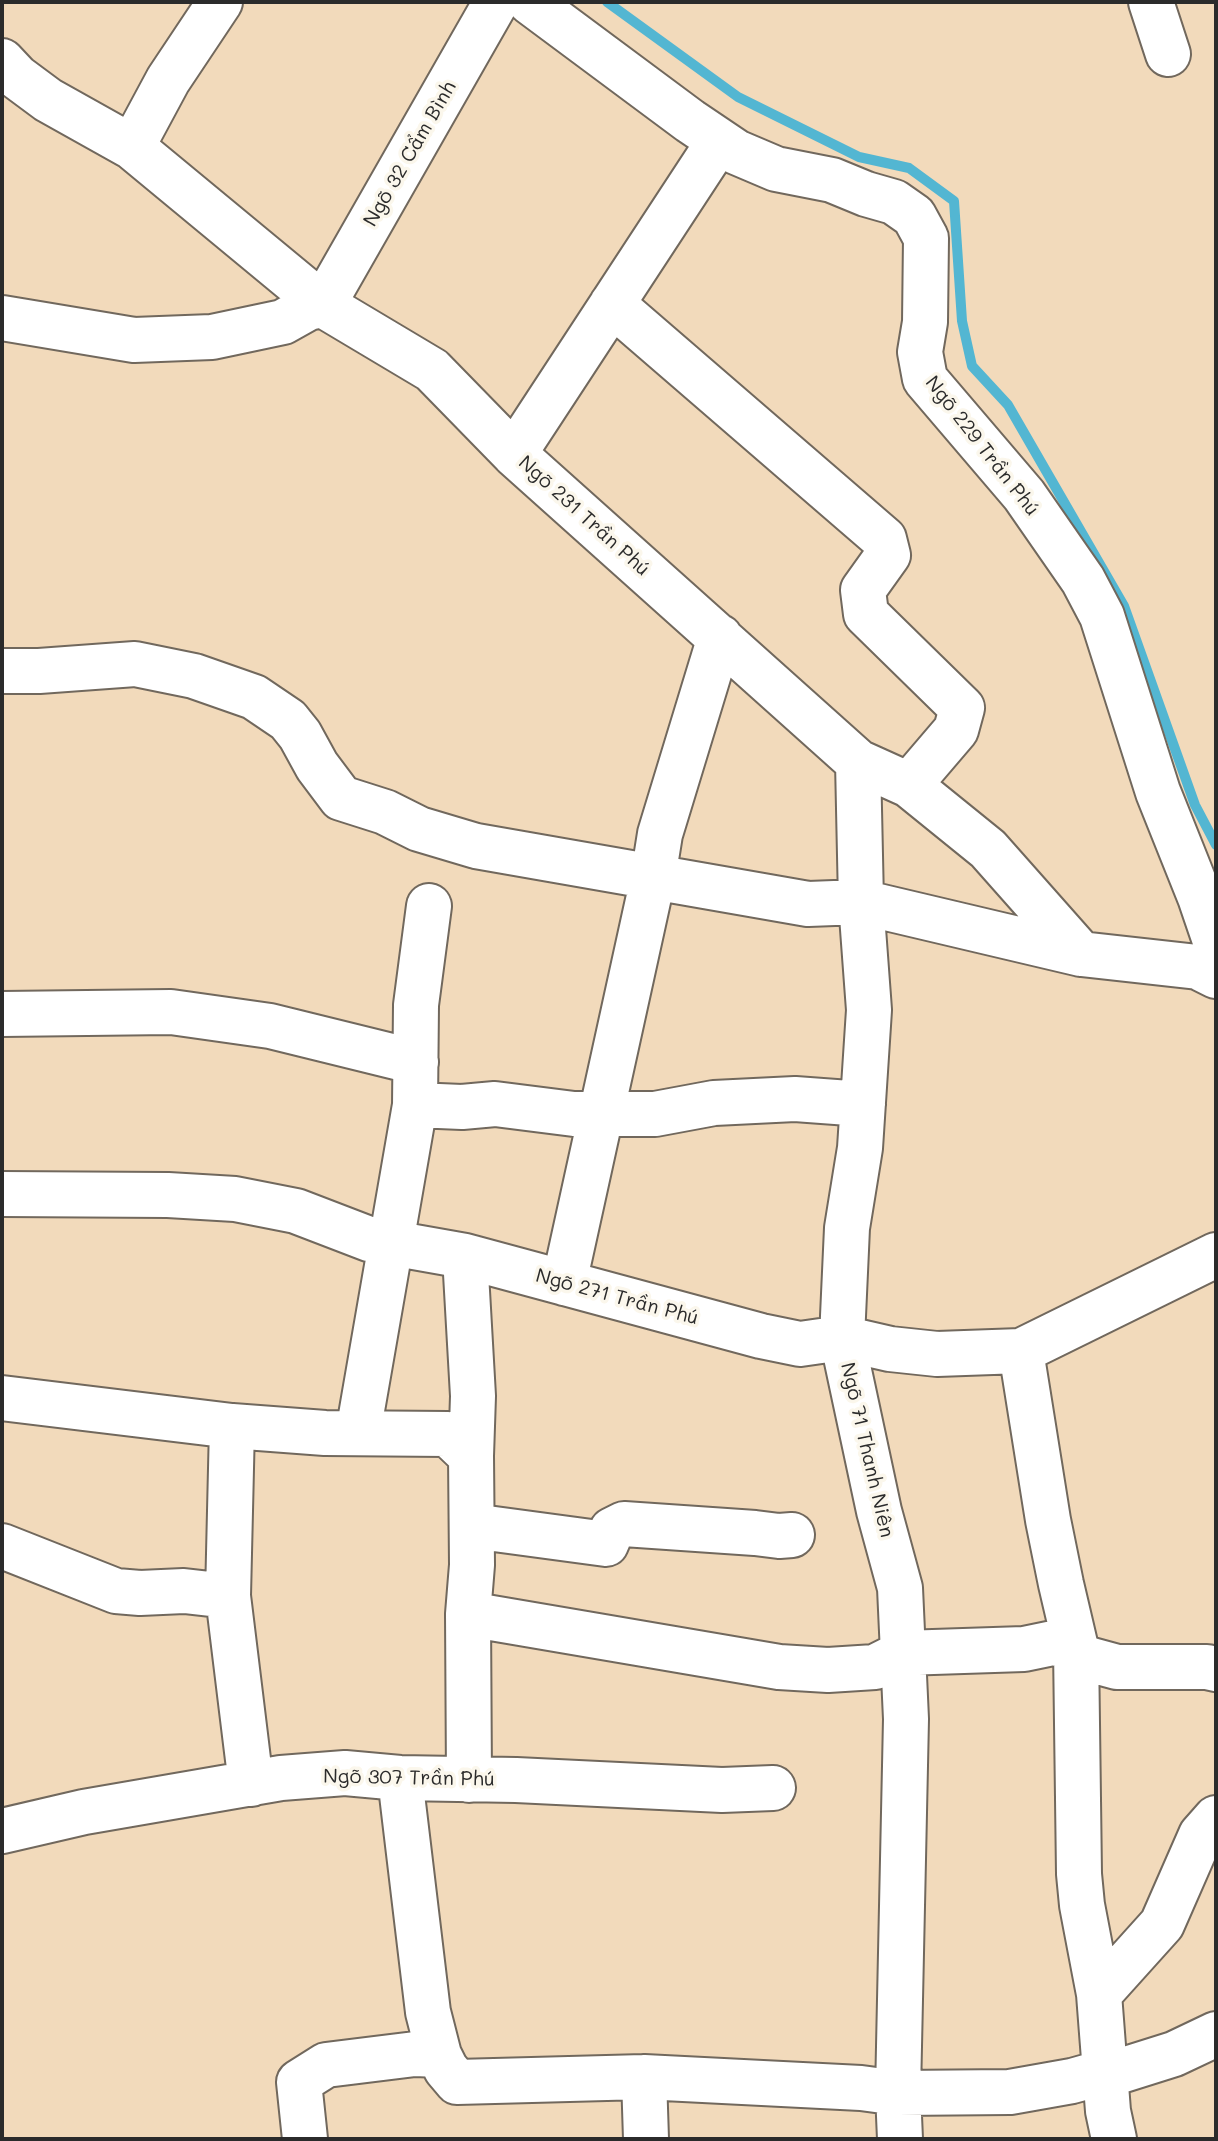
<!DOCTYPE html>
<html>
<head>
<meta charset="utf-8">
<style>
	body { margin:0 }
	#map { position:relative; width:1218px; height:2141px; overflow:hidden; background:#f2dabb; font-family:Mali,sans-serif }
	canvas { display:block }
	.frame { position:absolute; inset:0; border:4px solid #2b2b2b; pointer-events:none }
</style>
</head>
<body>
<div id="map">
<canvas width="1218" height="2141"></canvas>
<div class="frame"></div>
</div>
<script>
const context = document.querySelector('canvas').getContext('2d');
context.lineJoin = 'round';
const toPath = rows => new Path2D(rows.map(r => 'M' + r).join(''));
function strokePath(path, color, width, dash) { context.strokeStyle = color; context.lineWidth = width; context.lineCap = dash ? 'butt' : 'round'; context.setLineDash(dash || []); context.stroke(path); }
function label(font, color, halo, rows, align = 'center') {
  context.font = font + ' Mali,sans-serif'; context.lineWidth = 7; context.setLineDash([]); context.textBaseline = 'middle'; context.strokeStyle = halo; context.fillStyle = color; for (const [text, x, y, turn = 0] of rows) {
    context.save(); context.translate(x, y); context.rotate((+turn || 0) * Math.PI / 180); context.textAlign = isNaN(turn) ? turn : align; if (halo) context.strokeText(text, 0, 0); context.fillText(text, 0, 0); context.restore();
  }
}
strokePath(toPath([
	[607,2,738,97,859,157,909,168,954,201,962,321,972,366,1008,405,1124,606,1195,805,1216,845]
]), '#53b6d2', 10);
const minor = toPath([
	[530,2,690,121,736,152,776,169,832,180,866,194,894,202,914,216,926,238,925,322,920,352,925,379,1024,495,1083,580,1102,616,1158,792,1200,897,1216,944],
	[1151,2,1168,54],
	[2,61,17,77,48,100,132,147,323,305,496,2],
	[132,147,168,80,220,2],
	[612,304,884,539,888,555,863,590,866,614,962,708,956,730,909,785],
	[2,318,134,340,212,337,283,322,308,308,323,305,432,370,514,454,858,762,909,785,988,849,1081,954],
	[514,454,719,141],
	[2,671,39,671,135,664,194,676,254,697,288,720,300,735,317,766,341,798,385,812,419,829,476,846,808,904,861,902,1081,954,1198,967,1216,976],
	[858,762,861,902,869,1010,860,1148,847,1228,842,1338,879,1511,900,1588,906,1719,898,2093,900,2139],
	[2,1014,171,1012,270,1026,416,1062],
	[415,1105,462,1107,495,1104,574,1114,655,1114,714,1103,795,1099,863,1104],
	[2,1194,168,1195,235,1199,296,1211,369,1239,465,1256,761,1336,800,1344,842,1338,890,1349,937,1354,1021,1351,1216,1255],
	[465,1256,473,1396,471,1456],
	[564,1283,653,878,660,834,720,637],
	[1021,1351,1048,1520,1061,1584,1076,1648,1079,1874,1082,1905,1099,1994],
	[2,1398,232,1426,325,1433,448,1434,471,1456,472,1565,468,1614,469,1780],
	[232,1426,228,1596,251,1784],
	[358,1433,415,1105,416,1005,429,906],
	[472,1526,606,1544,612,1530,624,1524,755,1533,779,1536,792,1535],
	[2,1546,116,1591,140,1593,184,1591,228,1596],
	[468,1614,779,1667,828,1670,875,1667,903,1653,1024,1649,1053,1643,1076,1648,1084,1658,1117,1667,1207,1667,1216,1669],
	[400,1778,428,2012,439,2055,446,2069,457,2082,644,2077,861,2088,898,2093,1010,2092,1072,2081,1104,2072,1120,2071,1174,2054,1216,2034],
	[2,1831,84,1812,281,1778,345,1773,400,1778,516,1780,722,1790,773,1788],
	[644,2077,646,2139],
	[305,2139,299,2082,326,2065,415,2054,439,2055],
	[1114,2139,1108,2111,1099,1994,1162,1924,1201,1835,1216,1818]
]);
strokePath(minor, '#71685d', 48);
strokePath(minor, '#fff', 44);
label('20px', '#2b2b2b', '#fbf7ec', [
	["Ngõ 32 Cẩm Bình",410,154,-60],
	["Ngõ 229 Trần Phú",982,446,52],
	["Ngõ 231 Trần Phú",584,516,42],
	["Ngõ 271 Trần Phú",617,1297,15],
	["Ngõ 71 Thanh Niên",867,1450,77],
	["Ngõ 307 Trần Phú",409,1778,1]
]);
</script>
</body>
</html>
